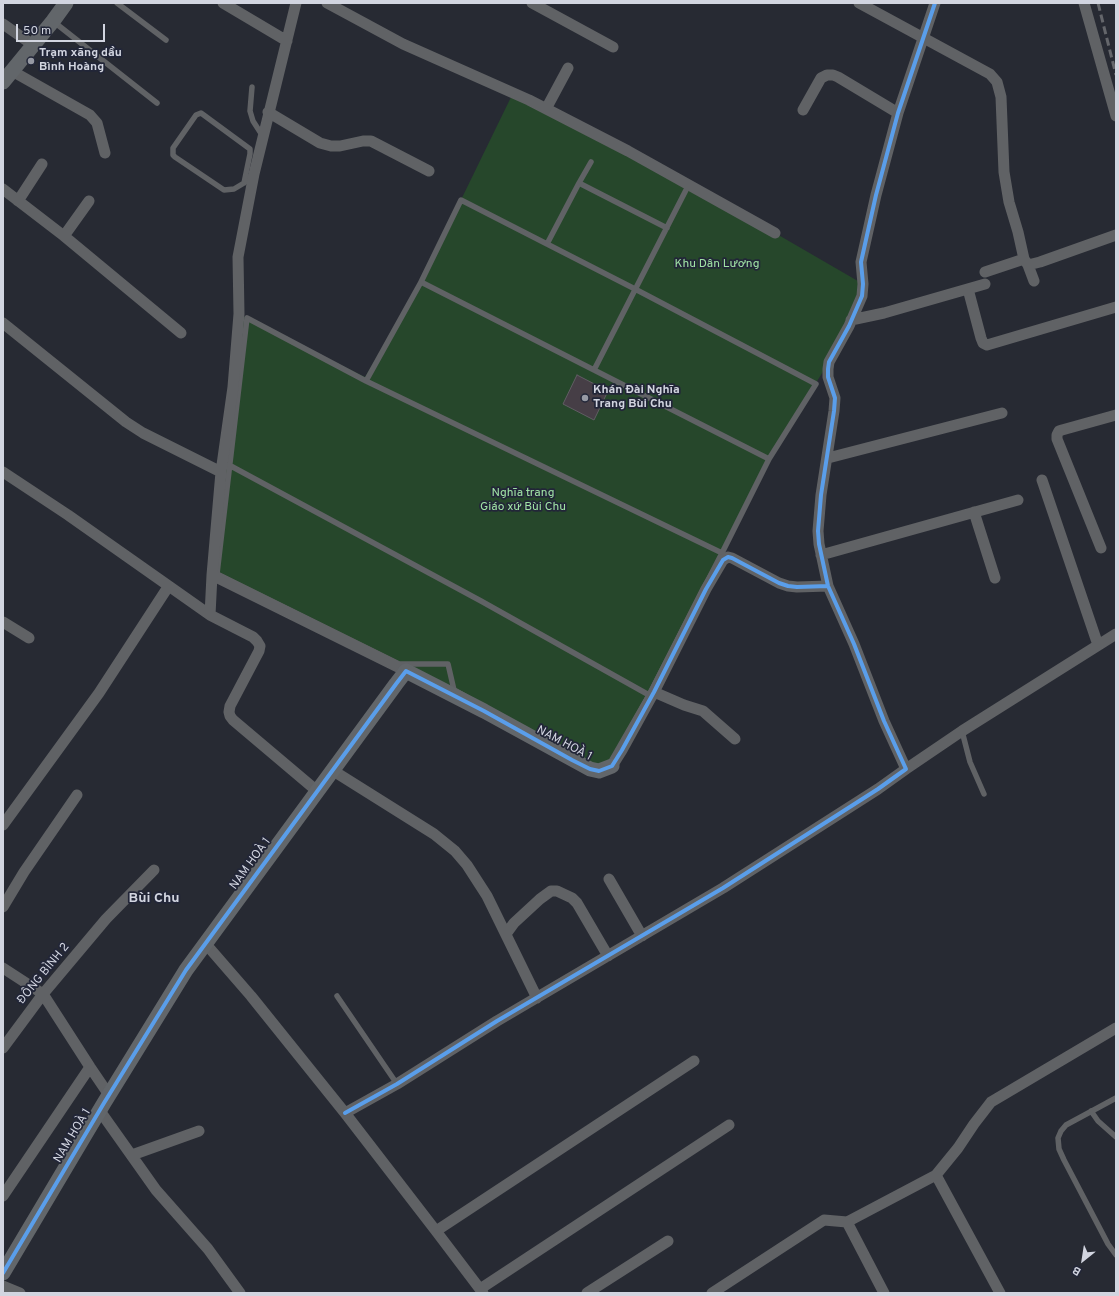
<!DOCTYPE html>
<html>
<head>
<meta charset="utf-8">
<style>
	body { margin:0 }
	#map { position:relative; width:1119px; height:1296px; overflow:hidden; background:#272a33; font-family:Overpass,sans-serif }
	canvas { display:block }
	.frame { position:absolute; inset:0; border:4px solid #d2d5e0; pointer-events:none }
	.north { position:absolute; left:1063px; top:1240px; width:40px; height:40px; -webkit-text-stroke:3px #222638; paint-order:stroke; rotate:210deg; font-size:11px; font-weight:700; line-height:16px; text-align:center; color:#d2d5e0 }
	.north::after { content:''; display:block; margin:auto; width:14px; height:18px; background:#d2d5e0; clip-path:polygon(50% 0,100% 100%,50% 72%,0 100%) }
	.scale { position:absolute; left:16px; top:24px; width:89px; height:18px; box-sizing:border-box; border:2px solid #d2d5e0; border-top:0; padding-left:5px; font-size:12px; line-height:14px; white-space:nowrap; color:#d2d5e0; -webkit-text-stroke:3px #222638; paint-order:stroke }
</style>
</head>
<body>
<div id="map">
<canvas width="1119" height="1296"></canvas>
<div class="frame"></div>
<div class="north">B</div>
<div class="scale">50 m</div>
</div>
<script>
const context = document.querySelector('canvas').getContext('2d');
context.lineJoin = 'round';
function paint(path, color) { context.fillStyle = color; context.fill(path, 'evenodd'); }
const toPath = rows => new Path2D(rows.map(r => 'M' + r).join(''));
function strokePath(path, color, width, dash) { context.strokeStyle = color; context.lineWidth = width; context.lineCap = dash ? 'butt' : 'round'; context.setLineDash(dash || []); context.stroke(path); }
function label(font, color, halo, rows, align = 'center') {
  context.font = font + ' Overpass,sans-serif'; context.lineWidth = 3.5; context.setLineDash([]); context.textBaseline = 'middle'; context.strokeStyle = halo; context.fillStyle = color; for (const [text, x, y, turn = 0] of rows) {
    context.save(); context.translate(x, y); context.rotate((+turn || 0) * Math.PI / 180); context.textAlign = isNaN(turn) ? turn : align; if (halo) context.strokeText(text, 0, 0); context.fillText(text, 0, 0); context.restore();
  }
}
paint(toPath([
	[513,93,775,233,863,284,829,362,766,463,612,766,590,769,212,575,239,314,365,377,421,282]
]), '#26472b');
const building = toPath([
	[577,375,608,391,594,420,563,404,577,375]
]);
paint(building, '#463e46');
strokePath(building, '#605d63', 1);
strokePath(toPath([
	[117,3,166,40],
	[54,22,157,103],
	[252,87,250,111,253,121,262,135],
	[244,183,250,154,250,149,201,113,196,115,173,148,173,155,175,157,224,190,234,189,244,183,252,175],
	[579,183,591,162],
	[547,244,579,183,667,228],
	[421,282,461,200,635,289,816,384,769,459],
	[247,318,366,381,722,553,649,695,610,763,603,766,590,767,454,690,448,664,399,664,217,574,247,318],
	[594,370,686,190],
	[366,381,421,282,769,459,722,553],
	[229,465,481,601,649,695],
	[962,731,970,762,984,794],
	[337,996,397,1084],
	[1116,1098,1066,1125,1061,1131,1058,1138,1059,1149,1064,1160,1108,1244,1116,1255],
	[1091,1111,1098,1121,1116,1137]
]), '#606265', 5.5);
strokePath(toPath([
	[223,3,287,41],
	[296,3,254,174,238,257,239,314,233,387,221,472,212,575,406,671],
	[327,3,403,44,529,100,628,151,775,233],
	[532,3,613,47],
	[859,3,990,74,997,82,1001,97,1004,172,1009,202,1018,232,1024,259,1028,265,1040,262,1116,235],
	[1084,3,1116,116],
	[3,24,33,45],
	[12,71,90,115,97,123,105,153],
	[546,109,568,68],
	[803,110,821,78,827,75,833,75,838,77,898,113],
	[268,112,320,143,331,146,340,146,363,141,371,141,429,171],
	[3,189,64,236,181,333],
	[18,201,42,164],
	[64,236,89,201],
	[1028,265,1034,281],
	[985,272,1024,259],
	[968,289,981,338,983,343,987,345,1116,307],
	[851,320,884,313,985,284],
	[3,323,126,422,143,433,221,472],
	[828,458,1002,413],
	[3,472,68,515,210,615],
	[1042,480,1098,645],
	[974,512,995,578],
	[1101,548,1057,439,1057,435,1059,431,1062,430,1116,415],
	[821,555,1018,500],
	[212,575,210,615,253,637,257,641,260,646,259,651,230,706,229,712,230,716,233,720,317,791],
	[3,622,29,638],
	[654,692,684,705,703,711,735,739],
	[612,766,622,750,654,692,706,589,723,560,728,557,732,558,779,583,788,586,797,587,828,586],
	[906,769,962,731,1116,634],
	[332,770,434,834,455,851,467,865,487,896,537,998],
	[3,825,99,693,168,587],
	[609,879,642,936],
	[3,907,24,872,77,795],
	[506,934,514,923,540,899,551,891,557,891,572,898,577,903,608,956],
	[205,943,251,996,345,1113,436,1231,483,1293],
	[3,968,43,994,90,1067,109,1095],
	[3,1048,43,994,106,919,154,870],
	[100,1111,156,1190,208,1249,240,1293],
	[345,1113,397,1084,497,1021,723,888,878,789,906,769,884,721,854,644,828,586,819,544,818,531,821,495,834,411,835,398,828,377,828,369,829,362,849,326,862,296,863,284,861,262,876,195,898,113,935,3],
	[132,1155,199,1131],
	[936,1175,958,1148,974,1124,991,1102,1116,1028],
	[3,1196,90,1067],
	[436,1231,694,1061],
	[3,1286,20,1293],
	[480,1289,729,1125],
	[587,1293,668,1241],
	[712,1293,824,1220,847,1222],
	[884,1293,847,1222,936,1175,1000,1293]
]), '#606265', 11);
strokePath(toPath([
	[3,82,53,21,66,3],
	[3,1273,104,1103,186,970,396,684,406,671,484,711,590,769,599,771,612,766]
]), '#62666a', 15);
strokePath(toPath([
	[1098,3,1116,75]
]), '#64666b', 3, [8, 4]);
strokePath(toPath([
	[345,1113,397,1084,497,1021,723,888,878,789,906,769,884,721,854,644,828,586,819,544,818,531,821,495,834,411,835,398,828,377,828,369,829,362,849,326,862,296,863,284,861,262,876,195,898,113,935,3],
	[3,1273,104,1103,186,970,396,684,406,671,484,711,572,760,590,769,599,771,612,766,622,750,654,692,706,589,723,560,728,557,732,558,779,583,788,586,797,587,828,586]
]), '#5a9eea', 4);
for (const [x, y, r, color] of [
	[31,61,4,"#9699a3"],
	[585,398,4,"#9699a3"]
]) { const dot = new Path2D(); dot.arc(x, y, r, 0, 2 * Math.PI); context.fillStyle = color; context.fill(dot); strokePath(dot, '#222638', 1.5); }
label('bold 12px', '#d2d5e0', '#222638', [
	["Trạm xăng dầu",39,54],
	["Bình Hoàng",39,68],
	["Khán Đài Nghĩa",593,391],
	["Trang Bùi Chu",593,405]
], 'left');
label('12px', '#a0e3a5', '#222638', [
	["Khu Dân Lương",717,265],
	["Nghĩa trang",523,494],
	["Giáo xứ Bùi Chu",523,508]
]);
label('12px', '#d2d5e0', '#222638', [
	["NAM HOÀ 1",564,744,28],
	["NAM HOÀ 1",251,864,-54],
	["ĐÔNG BÌNH 2",44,974,-51],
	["NAM HOÀ 1",73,1136,-59]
]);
label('bold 14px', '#d2d5e0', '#222638', [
	["Bùi Chu",154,899]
]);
</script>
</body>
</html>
